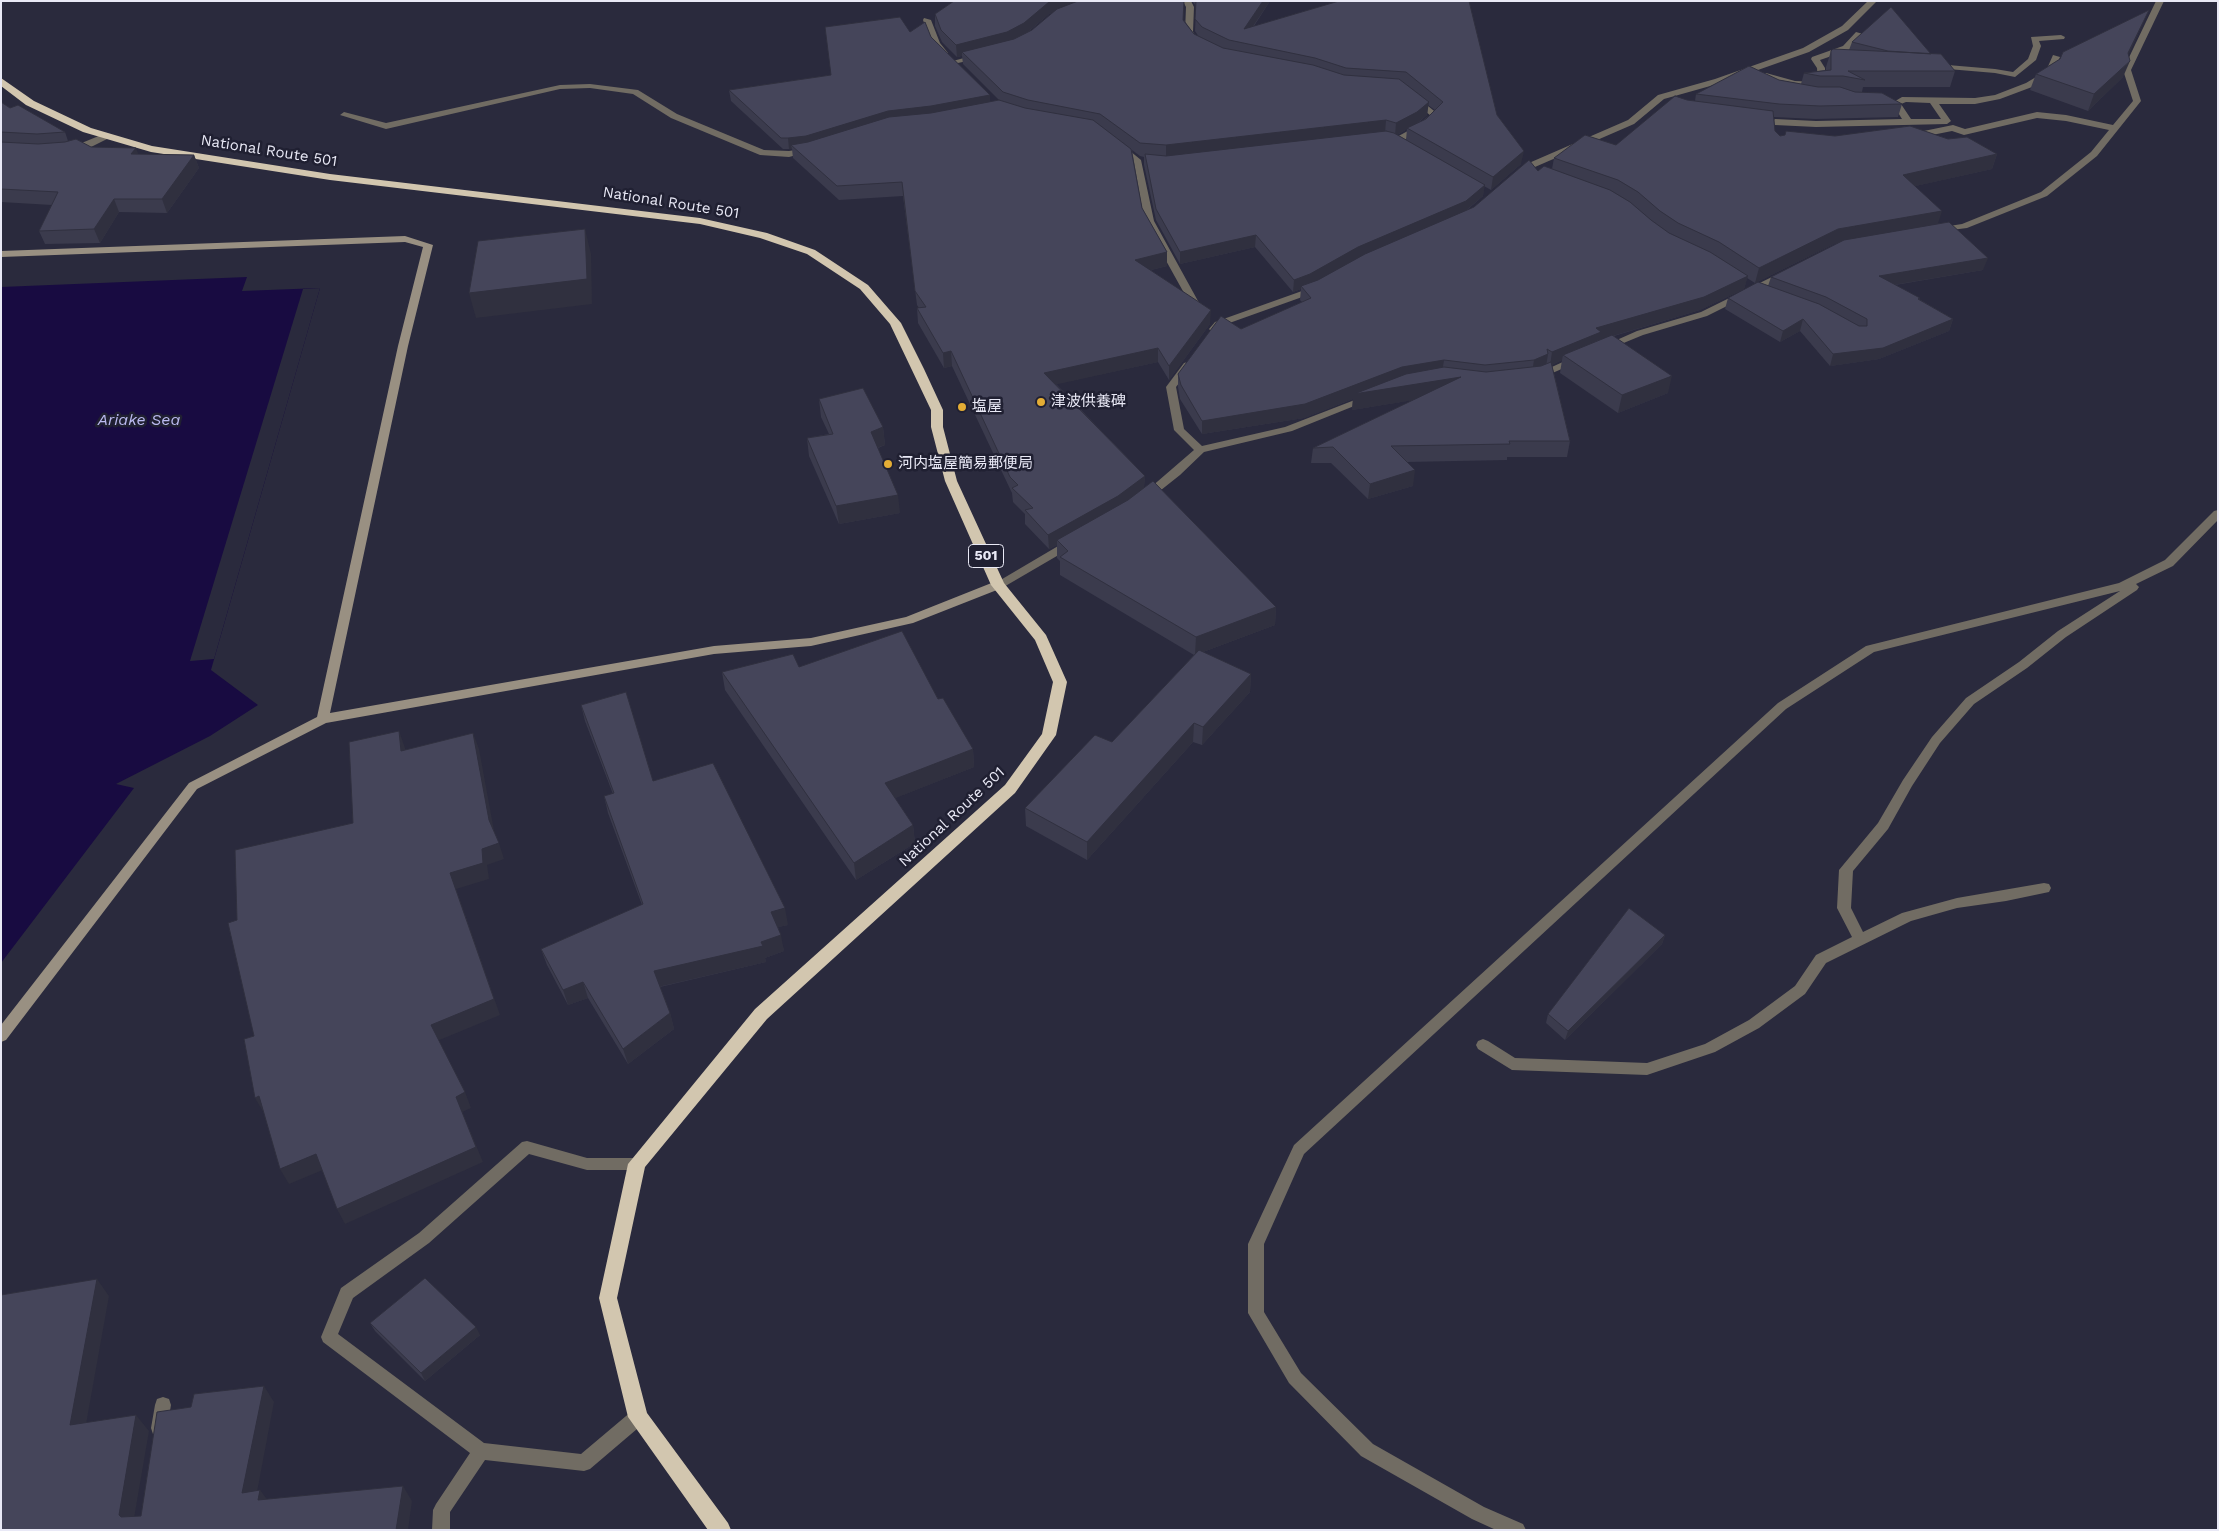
<!DOCTYPE html>
<html>
<head>
<meta charset="utf-8">
<style>
	body { margin:0 }
	#map { position:relative; width:2219px; height:1531px; overflow:hidden; background:#2a2a3d; font-family:"Work Sans",sans-serif }
	canvas { display:block }
	.frame { position:absolute; inset:0; border:2px solid #e9e9f6; pointer-events:none }
</style>
</head>
<body>
<div id="map">
<canvas width="2219" height="1531"></canvas>
<div class="frame"></div>
</div>
<script>
const context = document.querySelector('canvas').getContext('2d');
context.lineJoin = 'round';
function paint(path, color) { context.fillStyle = color; context.fill(path, 'evenodd'); }
const toPath = rows => new Path2D(rows.map(r => 'M' + r).join(''));
function strokePath(path, color, width, dash) { context.strokeStyle = color; context.lineWidth = width; context.lineCap = dash ? 'butt' : 'round'; context.setLineDash(dash || []); context.stroke(path); }
function label(font, color, halo, rows, align = 'center') {
  context.font = font + ' "Work Sans","Noto Sans JP",sans-serif'; context.lineWidth = 5; context.setLineDash([]); context.textBaseline = 'middle'; context.strokeStyle = halo; context.fillStyle = color; for (const [text, x, y, turn = 0] of rows) {
    context.save(); context.translate(x, y); context.rotate((+turn || 0) * Math.PI / 180); context.textAlign = isNaN(turn) ? turn : align; if (halo) context.strokeText(text, 0, 0); context.fillText(text, 0, 0); context.restore();
  }
}
paint(toPath([
	[247,277,242,291,320,288,211,670,258,705,210,736,116,784,134,788,1,963,1,287]
]), '#180b41');
paint(toPath([
	[320,288,214,659,190,661,303,289]
]), '#2a2a3d');
paint(toPath([
	[1183,1,1191,1,1194,7,1193,32,1199,41,1198,43,1192,43,1185,32,1186,7,1183,1],
	[1868,1,1877,1,1848,30,1809,52,1721,83,1664,99,1634,124,1528,170,1522,175,1515,173,1522,166,1628,120,1658,95,1715,79,1803,48,1842,26,1868,1],
	[2156,1,2164,1,2131,70,2141,101,2097,156,2047,196,1967,228,1936,232,1936,228,1962,224,2041,192,2091,152,2109,130,2066,121,2037,118,1964,135,1952,131,1912,139,1909,138,1909,134,1953,125,1965,129,2037,112,2066,115,2113,125,2133,101,2123,70,2156,1],
	[924,18,931,20,940,43,948,53,947,55,941,55,932,44,923,20,924,18],
	[1856,32,1863,34,1849,50,1820,60,1825,68,1825,85,1815,87,1795,85,1766,78,1755,81,1751,79,1766,73,1795,81,1818,82,1817,68,1811,59,1812,57,1843,46,1856,32],
	[2061,35,2065,37,2064,39,2039,41,2041,46,2036,60,2015,77,1995,73,1936,68,1932,66,1936,64,1995,69,2013,72,2028,59,2033,46,2031,37,2061,35],
	[979,54,983,56,982,58,953,64,949,62,979,54],
	[2053,55,2060,57,2054,72,2032,87,2000,99,1975,104,1939,104,1951,121,1947,124,1816,127,1775,125,1771,122,1775,119,1816,121,1902,119,1892,103,1902,97,1975,98,1995,95,2026,83,2046,71,2053,55],
	[1906,102,1930,103,1941,119,1911,119,1901,104,1906,102],
	[590,84,638,90,677,114,764,150,789,151,808,148,812,151,789,157,760,155,671,118,633,94,590,88,560,89,386,129,340,115,344,112,386,123,560,85,590,84],
	[1411,97,1417,97,1439,115,1423,130,1402,141,1408,146,1404,149,1393,143,1393,139,1417,126,1430,115,1411,101,1411,97],
	[106,133,110,136,109,138,91,147,71,152,67,149,106,133],
	[1118,146,1124,146,1141,160,1154,221,1198,301,1206,309,1204,311,1198,311,1189,302,1144,221,1133,161,1118,150,1118,146],
	[1784,271,1787,272,1787,276,1707,316,1643,335,1609,349,1603,349,1601,347,1637,331,1701,312,1784,271],
	[1316,286,1321,289,1319,291,1221,326,1217,331,1211,331,1209,329,1215,322,1316,286],
	[1576,356,1581,359,1580,361,1541,378,1533,378,1532,376,1576,356],
	[1188,362,1193,365,1176,387,1184,429,1202,446,1285,427,1365,396,1373,396,1374,398,1292,431,1204,452,1180,475,1151,498,1143,498,1142,496,1143,494,1194,450,1174,430,1166,387,1184,363,1188,362],
	[2218,510,2218,520,2173,566,2136,584,2139,587,2137,590,2066,637,2027,668,1974,704,1940,743,1912,786,1888,829,1853,871,1851,908,1863,932,1902,913,1957,898,2044,883,2049,884,2051,888,2049,892,2006,901,1957,908,1911,921,1826,963,1805,994,1759,1028,1715,1052,1647,1075,1512,1070,1478,1049,1476,1045,1478,1041,1483,1039,1488,1041,1515,1058,1647,1063,1705,1044,1749,1020,1795,986,1816,955,1852,937,1837,908,1839,870,1878,823,1903,780,1932,737,1966,698,2019,662,2058,631,2120,591,1874,652,1786,709,1304,1154,1264,1244,1264,1312,1301,1373,1373,1444,1484,1507,1523,1524,1526,1530,1496,1530,1472,1519,1361,1456,1289,1383,1248,1313,1248,1244,1294,1145,1778,703,1866,646,2119,583,2165,560,2214,511,2218,510],
	[1070,539,1076,543,1074,546,1002,588,998,589,992,585,1070,539],
	[527,1141,587,1158,637,1158,642,1159,644,1164,642,1169,637,1170,587,1170,529,1154,429,1243,353,1298,338,1334,484,1443,581,1454,632,1411,638,1409,644,1411,646,1417,644,1423,590,1469,584,1471,485,1460,450,1512,450,1530,432,1530,433,1510,436,1504,470,1453,323,1342,321,1337,341,1288,419,1233,522,1142,527,1141],
	[163,1397,169,1399,171,1405,167,1428,165,1434,159,1436,153,1434,151,1428,155,1405,157,1399,163,1397]
]), '#716c63');
paint(toPath([
	[405,236,433,245,408,346,330,713,714,646,811,638,906,617,994,582,998,581,1004,585,1002,588,913,623,811,646,714,654,326,723,197,789,6,1040,1,1042,1,1025,189,783,317,717,398,346,423,247,405,242,1,257,1,251,405,236]
]), '#999082');
paint(toPath([
	[1,78,34,101,91,128,152,146,330,174,700,218,767,233,815,250,868,285,901,323,924,369,943,410,943,427,957,481,1004,583,1046,635,1067,682,1056,735,1015,793,767,1019,645,1167,617,1298,647,1413,728,1523,731,1530,708,1530,628,1417,599,1298,628,1164,755,1009,1005,785,1042,734,1053,682,1035,640,991,585,945,481,931,427,931,410,890,324,860,289,807,254,760,238,700,224,330,180,151,152,83,132,26,105,1,86,1,78]
]), '#d2c6af');
paint(toPath([
	[954,1,1184,20,1194,34,1199,37,1195,31,1196,6,1192,1,1270,1,1254,26,1339,1,1497,115,1521,164,1491,190,1484,186,1483,196,1467,210,1474,207,1538,171,1552,169,1554,158,1616,145,1687,100,1695,101,1696,94,1779,80,1801,84,1804,73,1826,70,1826,67,1831,51,1849,50,1852,42,1931,54,1955,71,1950,87,1863,87,1862,92,1902,104,1898,117,1816,119,1774,117,1775,131,1780,136,1835,136,1948,139,1997,154,1992,169,1915,186,1938,224,1983,270,1895,285,1953,319,1949,331,1879,359,1830,366,1800,331,1780,342,1725,309,1728,298,1768,286,1771,277,1838,243,1834,244,1755,283,1747,278,1744,289,1700,310,1614,336,1668,393,1618,413,1560,373,1562,360,1552,365,1570,441,1567,457,1507,457,1507,460,1406,462,1413,486,1368,499,1331,463,1311,463,1313,448,1413,400,1352,410,1353,399,1304,418,1202,434,1180,399,1178,387,1178,374,1241,329,1302,302,1300,300,1301,289,1293,292,1255,247,1180,264,1156,220,1144,165,1144,157,1140,156,1132,150,1142,208,1167,252,1167,266,1151,270,1210,324,1169,380,1158,362,1056,384,1145,476,1144,487,1276,607,1275,625,1203,652,1251,674,1250,692,1202,745,1193,742,1087,860,1026,826,1025,808,1112,742,1194,655,1060,575,1060,561,1057,558,1057,545,1049,549,1025,524,1025,514,1013,502,1012,493,1011,491,952,366,944,368,918,323,917,308,919,308,917,305,903,196,839,200,793,158,792,149,783,149,731,101,729,90,831,75,910,32,931,37,990,95,990,102,999,100,963,64,962,56,957,57,942,42,935,26,935,14],
	[1052,13,1032,30,1028,32,1049,14],
	[1428,105,1435,110,1426,119,1418,123,1427,115],
	[1407,129,1406,140,1397,135,1399,134],
	[2149,10,2128,55,2123,77,2088,111,2030,90,2036,74],
	[1,102,10,108,65,132,68,141,91,147,138,154,194,155,199,168,167,213,119,212,100,243,45,244,39,231,52,205,1,202],
	[819,399,883,427,885,445,878,448,900,513,839,524,809,456,807,438,829,434,821,417],
	[799,667,938,699,973,749,974,767,895,798,913,825,915,843,856,880,725,690,722,672],
	[581,705,788,925,778,927,784,951,765,958,766,962,660,987,670,1013,674,1029,628,1064,588,998,568,1005,547,965,541,949,642,905,608,813,604,796,613,794,585,721],
	[1665,935,1662,944,1565,1040,1546,1023,1548,1014],
	[370,1323,480,1335,425,1381,375,1331]
]), '#3b3b4d');
paint(toPath([
	[1052,1,1086,1,1049,14,1024,35,1007,44,962,52,962,56,957,57,956,45],
	[1263,1,1270,1,1243,41,1244,29],
	[2149,10,2142,25,2122,69,2130,61,2123,77,2088,111,2094,94,2128,53],
	[990,95,990,106,808,147,791,145,792,149,789,149,788,138,888,111],
	[1429,102,1427,115,1416,124,1395,136,1396,123],
	[1386,120,1385,133,1166,158,1166,145],
	[136,148,141,161,131,154],
	[1524,151,1521,164,1491,190,1493,177],
	[1997,154,1992,169,1898,190,1903,175],
	[194,155,199,168,167,213,162,199],
	[1485,185,1483,196,1464,212,1309,286,1301,286,1301,289,1293,292,1294,280,1358,247],
	[114,199,119,212,100,243,94,229],
	[1942,211,1937,226,1834,244,1755,283,1759,268,1838,229],
	[585,229,591,254,592,304,476,318,469,293],
	[1256,235,1255,247,1180,264,1180,252],
	[1167,252,1167,266,1135,274,1135,260],
	[1988,258,1983,270,1875,288,1879,276],
	[1748,276,1744,289,1700,310,1599,340,1563,355,1562,360,1550,366,1552,352,1596,328],
	[1211,310,1210,324,1169,380,1169,366],
	[1803,319,1800,331,1780,342,1783,331],
	[1953,319,1949,331,1879,359,1830,366,1833,354],
	[1158,348,1158,362,1045,387,1044,373],
	[951,351,952,366,944,368,943,353],
	[1548,354,1546,367,1532,373,1534,360],
	[1444,360,1442,373,1461,377,1458,393,1352,410,1353,399,1304,418,1202,434,1202,421,1402,367],
	[1672,376,1668,393,1618,413,1622,395],
	[883,427,885,445,873,449,871,432],
	[1415,470,1413,486,1368,499,1370,484],
	[1145,476,1144,490,1060,543,1057,540,1057,545,1049,549,1048,535],
	[898,495,900,513,839,524,836,506],
	[1276,607,1275,625,1195,655,1196,637],
	[1251,674,1250,692,1202,745,1203,727],
	[1194,723,1193,742,1087,860,1087,842],
	[399,731,405,748,407,767,401,751],
	[473,733,479,749,495,836,489,820],
	[973,749,974,767,888,801,885,783],
	[913,825,915,843,856,880,854,863],
	[499,843,504,859,487,865,489,879,456,889,500,1015,437,1041,431,1025,450,873,482,849],
	[785,908,788,925,774,928,771,912],
	[781,935,784,951,765,958,766,962,658,987,654,971,761,942],
	[1665,935,1662,944,1565,1040,1568,1031],
	[583,982,588,998,568,1005,563,990],
	[670,1013,674,1029,628,1064,623,1049],
	[465,1092,471,1108,462,1112,483,1162,345,1224,337,1209,456,1097],
	[259,1096,264,1113,255,1098],
	[316,1154,325,1169,289,1184,280,1169],
	[97,1279,109,1296,83,1441,70,1425],
	[476,1327,480,1335,425,1381,421,1373],
	[264,1386,274,1402,254,1508,242,1493],
	[136,1415,149,1431,132,1530,119,1515],
	[403,1486,412,1501,408,1530,396,1530],
	[260,1490,271,1505,258,1500]
]), '#30303f');
const building = toPath([
	[954,1,1052,1,1049,2,1024,23,1007,32,956,45,941,30,935,14,954,1],
	[1078,1,1184,1,1183,20,1194,34,1223,48,1313,65,1344,75,1399,79,1429,102,1417,112,1396,123,1386,120,1166,145,1140,143,1100,114,1028,100,1003,92,962,52,1014,39,1032,30,1057,9,1078,1],
	[1196,1,1263,1,1244,29,1339,1,1469,1,1497,115,1524,151,1493,177,1407,128,1426,119,1443,102,1406,72,1346,68,1315,58,1229,40,1202,27,1195,19,1196,1],
	[1891,7,1931,54,1888,51,1852,42,1891,7],
	[2149,10,2128,53,2130,61,2094,94,2036,74,2060,59,2063,52,2149,10],
	[900,17,910,32,925,22,931,37,990,95,931,106,888,111,806,136,788,138,781,138,729,90,831,75,825,27,900,17],
	[1833,49,1941,54,1955,71,1848,71,1865,80,1843,76,1820,76,1804,73,1831,70,1831,51,1833,49],
	[1749,66,1779,80,1818,87,1840,87,1855,92,1882,93,1902,104,1820,106,1779,104,1696,94,1749,66],
	[1675,96,1687,100,1773,111,1775,131,1780,136,1785,135,1786,131,1835,136,1910,126,1948,139,1967,137,1997,154,1903,175,1942,211,1838,229,1759,268,1719,242,1678,223,1660,211,1638,192,1618,180,1554,158,1585,135,1616,145,1675,96],
	[999,100,1025,108,1093,120,1131,149,1142,208,1167,252,1135,260,1211,310,1169,366,1158,348,1044,373,1145,476,1118,496,1048,535,1025,510,1033,508,1012,488,1018,485,1010,477,951,351,943,353,917,308,926,307,915,291,902,182,837,186,791,145,808,142,889,117,931,113,999,100],
	[1,102,10,108,18,105,65,132,37,134,1,132,1,102],
	[1386,131,1394,133,1485,185,1466,201,1358,247,1310,274,1294,280,1256,235,1180,252,1156,209,1145,154,1166,156,1386,131],
	[76,139,91,147,136,148,131,154,194,155,162,199,114,199,94,229,39,231,58,192,1,189,1,142,38,144,65,142,76,139],
	[1529,160,1538,171,1544,166,1610,190,1630,202,1651,220,1669,233,1710,252,1748,276,1704,297,1596,328,1601,332,1552,352,1547,349,1548,354,1534,360,1485,365,1444,360,1402,367,1305,404,1202,421,1181,385,1178,374,1221,316,1241,329,1311,298,1301,286,1318,280,1365,254,1474,207,1529,160],
	[1949,222,1988,258,1879,276,1920,298,1918,299,1953,319,1883,348,1833,354,1803,319,1783,331,1728,298,1758,282,1819,304,1859,326,1867,326,1867,319,1826,297,1771,277,1844,240,1949,222],
	[585,229,587,279,469,293,478,241,585,229],
	[1612,335,1672,376,1622,395,1563,355,1612,335],
	[1551,362,1570,441,1509,441,1510,444,1391,446,1415,470,1370,484,1333,447,1313,448,1461,377,1354,394,1406,374,1444,367,1486,372,1541,366,1551,362],
	[863,388,883,427,871,432,898,495,836,506,807,438,833,434,819,399,863,388],
	[1153,481,1276,607,1196,637,1060,557,1068,551,1057,540,1128,500,1153,481],
	[902,631,938,699,943,698,973,749,885,783,913,825,854,863,722,672,793,654,799,667,902,631],
	[1199,650,1251,674,1203,727,1194,723,1087,842,1025,808,1095,735,1112,742,1199,650],
	[626,692,653,781,713,763,785,908,771,912,781,935,761,942,763,946,654,971,670,1013,623,1049,583,982,563,990,541,949,643,904,604,796,614,793,581,705,626,692],
	[399,731,401,751,473,733,489,820,499,843,482,849,483,863,450,873,494,999,431,1025,465,1092,456,1097,476,1147,337,1209,316,1154,280,1169,259,1096,255,1098,244,1039,254,1036,228,923,237,920,235,850,353,823,349,742,399,731],
	[1629,908,1665,935,1568,1031,1548,1014,1629,908],
	[425,1278,476,1327,421,1373,370,1323,425,1278],
	[97,1279,70,1425,136,1415,119,1515,121,1517,141,1516,157,1412,191,1407,194,1394,264,1386,242,1493,260,1490,258,1500,403,1486,396,1530,1,1530,1,1295,97,1279]
]);
paint(building, '#45455a');
strokePath(building, '#30303f', 1);
for (const [x, y, r, color] of [
	[1041,402,5,"#e4ad35"],
	[962,407,5,"#e4ad35"],
	[888,464,5,"#e4ad35"]
]) { const dot = new Path2D(); dot.arc(x, y, r, 0, 2 * Math.PI); context.fillStyle = color; context.fill(dot); strokePath(dot, '#202032', 2); }
for (const [x, y, w] of [
	[986,556,35]
]) { const box = new Path2D(); box.roundRect(x - w / 2, y - 11.5, w, 23, 4); context.fillStyle = '#202032'; context.fill(box); strokePath(box, '#e9e9f6', 1); }
label('bold 14px', '#e9e9f6', null, [
	["501",986,556]
]);
label('15px', '#e9e9f6', '#202032', [
	["National Route 501",269,151,9],
	["National Route 501",671,203,9],
	["National Route 501",952,817,-43]
]);
label('15px', '#e9e9f6', '#202032', [
	["津波供養碑",1051,402],
	["塩屋",972,407],
	["河内塩屋簡易郵便局",898,464]
], 'left');
label('italic 16px', '#bbbaf0', '#202032', [
	["Ariake Sea",139,420]
]);
</script>
</body>
</html>
